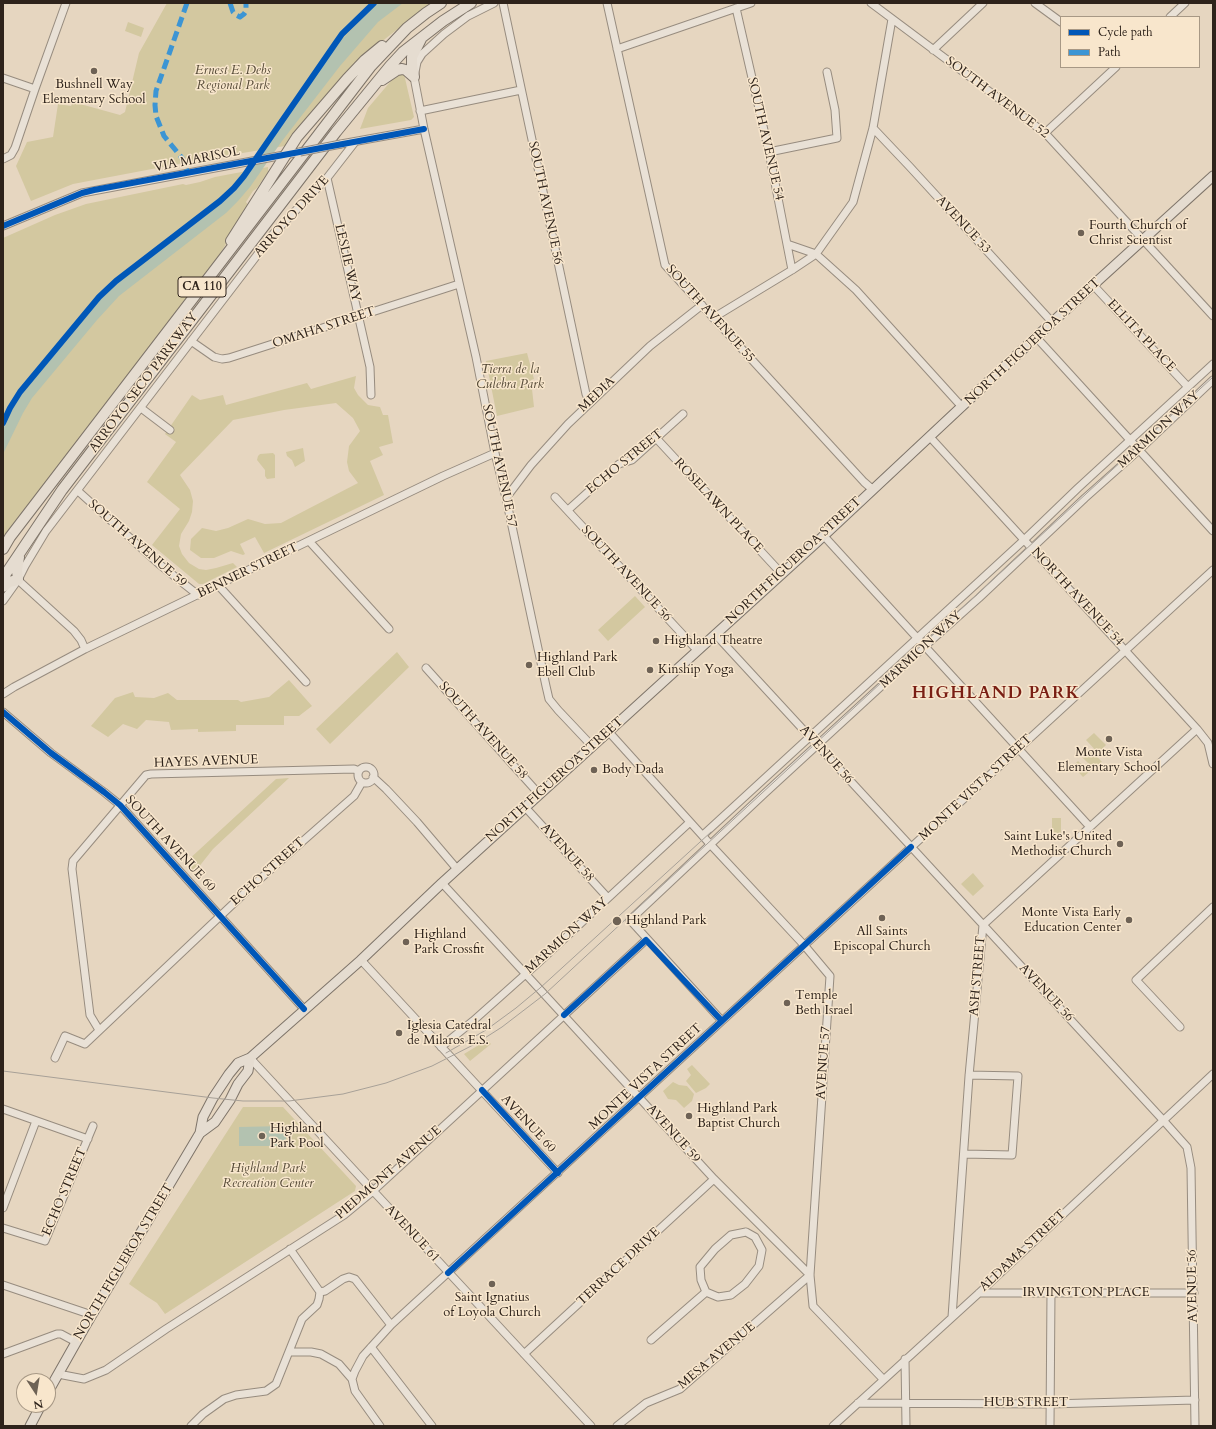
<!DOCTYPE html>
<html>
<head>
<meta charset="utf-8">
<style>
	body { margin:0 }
	#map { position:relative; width:1216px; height:1429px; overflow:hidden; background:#e6d6c0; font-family:Cardo,serif }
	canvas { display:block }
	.frame { position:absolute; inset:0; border:4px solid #2e231b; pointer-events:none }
	.legend { position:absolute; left:1060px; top:16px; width:140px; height:52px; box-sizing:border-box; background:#f8e6cc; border:1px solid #a79885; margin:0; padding:5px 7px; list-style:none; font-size:12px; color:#2e231b }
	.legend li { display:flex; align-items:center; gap:8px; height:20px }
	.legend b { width:20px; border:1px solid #a79885 }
	.north { position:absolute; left:16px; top:1373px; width:40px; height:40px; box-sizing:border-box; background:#f8e6cc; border:1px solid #a79885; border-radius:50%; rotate:168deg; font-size:11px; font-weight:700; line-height:16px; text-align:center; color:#2e231b }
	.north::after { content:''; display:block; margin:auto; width:14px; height:18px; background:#6e6255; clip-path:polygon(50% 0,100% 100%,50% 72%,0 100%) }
</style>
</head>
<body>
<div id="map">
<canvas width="1216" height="1429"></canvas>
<div class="frame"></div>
<ul class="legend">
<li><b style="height:5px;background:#0057b8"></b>Cycle path</li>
<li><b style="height:5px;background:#3c95d4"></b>Path</li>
</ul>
<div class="north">N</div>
</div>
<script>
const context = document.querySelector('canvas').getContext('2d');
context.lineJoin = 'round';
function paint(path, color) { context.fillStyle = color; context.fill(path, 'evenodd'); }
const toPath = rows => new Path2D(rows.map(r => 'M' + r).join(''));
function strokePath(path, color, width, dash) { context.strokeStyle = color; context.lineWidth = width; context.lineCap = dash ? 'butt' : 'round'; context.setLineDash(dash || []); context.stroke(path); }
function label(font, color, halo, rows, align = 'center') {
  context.font = font + ' Cardo,serif'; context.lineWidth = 3; context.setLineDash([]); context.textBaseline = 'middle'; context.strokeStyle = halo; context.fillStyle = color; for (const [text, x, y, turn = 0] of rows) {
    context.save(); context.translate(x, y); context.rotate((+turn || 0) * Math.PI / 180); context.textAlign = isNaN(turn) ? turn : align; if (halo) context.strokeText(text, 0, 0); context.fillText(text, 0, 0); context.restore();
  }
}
paint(toPath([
	[167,3,431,3,362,57,346,72,285,146,194,161,73,184,31,201,16,166,27,142,53,137,58,104,71,106,73,102,120,115,125,112,139,53],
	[128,22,144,28,141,37,125,31],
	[404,74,414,117,411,120,360,129,368,108,396,75],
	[268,167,268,172,257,188,253,191,246,202,248,205,215,263,3,537,3,238,55,215,86,204,183,184,186,185,200,182,215,177],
	[527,353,534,379,531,380,534,407,497,416,486,361],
	[356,376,354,388,358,395,368,405,380,407,383,415,388,415,393,443,379,447,383,455,370,461,384,495,264,553,255,537,240,544,245,554,243,555,231,551,214,558,201,558,190,550,191,539,202,528,216,531,228,528,248,519,265,524,281,523,358,483,349,471,347,462,349,446,360,431,353,418,336,403,284,410,233,420,180,475,190,490,193,501,192,512,189,521,181,534,179,546,182,554,189,563,199,569,206,570,216,568,233,563,237,567,203,584,199,584,152,545,180,509,147,482,176,442,165,434,192,395,200,400,223,395,226,405,307,383,311,389],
	[303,448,305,461,295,467,292,460,287,456,286,452],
	[273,453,275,455,275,478,267,479,265,476,265,470,257,460,258,456,260,454],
	[635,596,645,607,608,641,598,630],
	[397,652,409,667,330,744,316,729],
	[289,680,312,706,299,716,284,716,284,725,236,725,236,731,198,732,198,729,171,730,169,722,146,720,137,729,123,724,108,737,91,726,115,698,133,692,135,697,154,698,168,693,177,700,238,700,241,702,269,697],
	[1094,733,1106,745,1098,753,1086,740],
	[1090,749,1102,762,1094,769,1082,757],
	[1078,761,1089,772,1083,777,1073,766],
	[289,778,213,849,194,873,186,862,276,779],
	[1052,818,1061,818,1061,833,1052,833],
	[973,873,984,886,973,896,961,884],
	[487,1040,491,1044,470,1061,464,1054],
	[692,1065,710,1084,706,1088,696,1093,686,1081,691,1075,687,1069],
	[673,1082,679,1085,687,1086,694,1094,692,1101,684,1108,676,1100,668,1099,663,1091],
	[243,1107,283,1107,356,1186,355,1191,165,1314,157,1303,146,1296,129,1284]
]), '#d3c8a0');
paint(toPath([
	[377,3,403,3,378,22,340,66,282,141,250,187,238,201,226,213,119,296,97,320,32,398,23,413,3,454,3,427,8,416,28,385,61,344,93,307,119,282,220,204,235,190,335,47],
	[286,1126,286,1146,239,1146,239,1127]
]), '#b3c2b0');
const minor = toPath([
	[494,3,468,16,444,34,422,54,417,62,414,77,424,129,476,357,495,453,506,498,546,686,549,699,558,710,592,746],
	[503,3,586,394,590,403],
	[607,3,665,265,864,482,872,489],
	[871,3,1045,133,1213,316],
	[1035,3,1061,22],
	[736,8,769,152,792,270],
	[1170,17,1185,3],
	[617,49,751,3],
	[933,50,983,3],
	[3,78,35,89],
	[420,111,521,90],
	[873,128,910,167,1052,322],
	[1045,133,1116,67],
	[341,144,424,129],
	[769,152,837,138,835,110,827,72],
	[3,159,11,155,15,148,35,89,66,3],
	[327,178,370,367,371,395],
	[3,226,82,193,300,152],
	[787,244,816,254,856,290,962,407],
	[1094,286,1188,387],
	[713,318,792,270,816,254,853,202,873,128,892,19],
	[1036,337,1213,531],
	[191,341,214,357,222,359,229,358,459,284],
	[141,408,170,430],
	[930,437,1197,729,1208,743,1213,764],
	[656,438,781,573],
	[78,491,159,564,198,595],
	[555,497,697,650],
	[506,498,531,465,568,424,650,346,702,305],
	[568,510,619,464,632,460,683,414],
	[823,535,1090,827],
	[309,541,389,629],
	[18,580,74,631,81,640,85,649],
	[218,585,306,682],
	[3,601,18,580,25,566,46,531,274,233,327,178,355,142],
	[715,634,1163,1120,1187,1147,1191,1168,1195,1426],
	[426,668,539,794],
	[3,694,14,687,85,649,443,476,495,453],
	[3,712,51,753,104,792,120,805,304,1009],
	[608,731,710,844,804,945,830,976,810,1275,813,1306,883,1379],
	'358 775a8 8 0 1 1 16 0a8 8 0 1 1-16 0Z',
	[373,777,386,789,417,822,457,869],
	[525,807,608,898],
	[703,835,1024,540,1078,488,1213,364],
	[442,883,714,1179,810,1275,680,1389,646,1403,617,1426],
	[361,960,558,1173],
	[722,1021,630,920,764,794,925,646,979,598,1085,498,1139,450,1213,380],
	[1180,1027,1136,980,1213,907],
	[99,1030,90,1015,72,869,73,861,146,775,151,774,354,769,359,771],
	[441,1047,473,1021,538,963,690,822],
	[55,1058,65,1036,85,1044,252,886,354,796,362,782],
	[250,1058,591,1426],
	[3,1109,88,1139],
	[964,1154,1012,1155,1018,1076,969,1075],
	[3,1208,36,1121],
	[3,1228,45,1241,93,1126],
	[746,1232,755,1237,762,1250,759,1266,745,1284,731,1295,718,1297,706,1292,701,1280,700,1267,715,1249,731,1235,746,1232],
	[290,1249,320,1292],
	[3,1285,92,1315],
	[979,1293,1194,1293],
	[952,1317,969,1076,983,925,1197,729],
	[651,1340,706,1292],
	[371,1347,432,1426],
	[290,1352,311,1352,321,1354,339,1364,352,1379],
	[3,1354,57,1334,61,1334,76,1342],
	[524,1354,714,1179],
	[905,1359,906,1426],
	[58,1374,84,1379,106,1370,166,1329,344,1215,373,1191,646,940],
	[858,1403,1050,1404,1195,1400],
	[191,1426,203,1414,224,1399,236,1395,266,1391,276,1384,302,1319,317,1305,319,1299,320,1292,325,1291,343,1279,349,1277,355,1279,391,1325],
	[380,1426,355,1391,352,1379,355,1371,363,1356,391,1325,1213,570],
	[833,1426,979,1293,1213,1074],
	[1050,1426,1051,1292]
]);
const major = toPath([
	[200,1133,215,1122,230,1100,238,1084,248,1071,250,1058],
	[48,1392,87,1323,200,1133,203,1117,213,1098,229,1074,238,1063,250,1058,361,960,442,883,817,542,1036,337,1213,176],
	[30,1426,41,1405]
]);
const highway = toPath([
	[414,77,412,64,412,57,421,39],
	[382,80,397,70,402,69,406,70,414,77],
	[231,241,297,137,347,79,365,60,382,46],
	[3,549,10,537,371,66,407,28,426,13,441,3],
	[3,578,62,490,336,132,390,66,403,52,443,21,471,3],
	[3,587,9,582,18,580,17,570,19,557]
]);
strokePath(minor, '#978c7f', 9);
strokePath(major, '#7e7469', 11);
strokePath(highway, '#7e7469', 12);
strokePath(minor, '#e9e1d6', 7);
strokePath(major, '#e5dcd0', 9);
strokePath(highway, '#e5dcd0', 10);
strokePath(toPath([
	[446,1053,486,1030,516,1008,540,988,711,832],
	[3,1071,213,1098,243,1101,289,1101,343,1094,386,1083,432,1066,477,1043,502,1027,545,994,923,644,1213,377]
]), '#a7a097', 1);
const minorBridge = toPath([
	[300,152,341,144]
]);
strokePath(minorBridge, '#978c7f', 9, []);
strokePath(minorBridge, '#e9e1d6', 7);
strokePath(toPath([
	[187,3,156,91,155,105,156,116,164,136,182,158,188,173],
	[230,3,233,12,236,15,240,17,244,14,246,11,246,3]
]), '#3c95d4', 5, [10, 5]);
strokePath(toPath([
	[3,226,82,193,94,190,424,129],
	[3,423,10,408,20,392,99,297,116,281,220,201,234,188,244,176,335,44,342,34,374,3],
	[3,712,51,753,104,792,120,805,304,1009],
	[564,1015,646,940,722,1021],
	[482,1090,558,1173],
	[448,1273,911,847]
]), '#0057b8', 6);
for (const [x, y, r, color] of [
	[94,71,4,"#6e6255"],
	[1081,233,4,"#6e6255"],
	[656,641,4,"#6e6255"],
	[529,665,4,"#6e6255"],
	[650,670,4,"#6e6255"],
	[1109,739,4,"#6e6255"],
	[594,770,4,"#6e6255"],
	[1120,844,4,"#6e6255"],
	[882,918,4,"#6e6255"],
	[1129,920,4,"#6e6255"],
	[617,921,5,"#6e6255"],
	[406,942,4,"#6e6255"],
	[787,1003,4,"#6e6255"],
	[399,1033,4,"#6e6255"],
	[689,1116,4,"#6e6255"],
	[262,1136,4,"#6e6255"],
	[492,1284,4,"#6e6255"]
]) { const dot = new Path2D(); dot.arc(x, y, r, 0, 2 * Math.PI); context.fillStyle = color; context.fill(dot); strokePath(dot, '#f8e6cc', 1.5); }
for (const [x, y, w] of [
	[202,287,48]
]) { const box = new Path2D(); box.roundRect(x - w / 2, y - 10, w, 20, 3); context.fillStyle = '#f8e6cc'; context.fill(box); strokePath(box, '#2e231b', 1); }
label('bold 12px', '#2e231b', null, [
	["CA 110",202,287]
]);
label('italic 13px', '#544936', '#f8e6cc', [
	["Ernest E. Debs",233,71],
	["Regional Park",233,86],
	["Tierra de la",510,370],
	["Culebra Park",510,385],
	["Highland Park",268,1169],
	["Recreation Center",268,1184]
]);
label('13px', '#2e231b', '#f8e6cc', [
	["Bushnell Way",94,85,"center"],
	["Elementary School",94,100,"center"],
	["Fourth Church of",1089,226],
	["Christ Scientist",1089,241],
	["Highland Theatre",664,641],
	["Highland Park",537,658],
	["Ebell Club",537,673],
	["Kinship Yoga",658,670],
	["Monte Vista",1109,753,"center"],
	["Elementary School",1109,768,"center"],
	["Body Dada",602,770],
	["Saint Luke's United",1112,837,"right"],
	["Methodist Church",1112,852,"right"],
	["Monte Vista Early",1121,913,"right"],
	["Education Center",1121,928,"right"],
	["Highland Park",626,921],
	["All Saints",882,932,"center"],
	["Episcopal Church",882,947,"center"],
	["Highland",414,935],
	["Park Crossfit",414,950],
	["Temple",795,996],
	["Beth Israel",795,1011],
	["Iglesia Catedral",407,1026],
	["de Milaros E.S.",407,1041],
	["Highland Park",697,1109],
	["Baptist Church",697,1124],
	["Highland",270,1129],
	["Park Pool",270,1144],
	["Saint Ignatius",492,1298,"center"],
	["of Loyola Church",492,1313,"center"]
], 'left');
label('13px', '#2e231b', '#f8e6cc', [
	["SOUTH AVENUE 52",997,98,37],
	["SOUTH AVENUE 54",765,139,77],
	["VIA MARISOL",197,160,-11],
	["SOUTH AVENUE 56",545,203,78],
	["ARROYO DRIVE",292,217,-48],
	["AVENUE 53",963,225,47],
	["LESLIE WAY",347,263,77],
	["SOUTH AVENUE 55",710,314,48],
	["OMAHA STREET",324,328,-18],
	["ELLITA PLACE",1141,336,47],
	["NORTH FIGUEROA STREET",1033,342,-43],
	["ARROYO SECO PARKWAY",144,383,-53],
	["MEDIA",597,395,-44],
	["MARMION WAY",1159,430,-43],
	["ECHO STREET",625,462,-39],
	["SOUTH AVENUE 57",499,466,78],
	["ROSELAWN PLACE",718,506,47],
	["SOUTH AVENUE 59",137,544,41],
	["NORTH FIGUEROA STREET",794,561,-43],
	["BENNER STREET",248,571,-26],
	["SOUTH AVENUE 56",626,574,47],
	["NORTH AVENUE 54",1077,597,47],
	["MARMION WAY",921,650,-43],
	["SOUTH AVENUE 58",483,731,48],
	["AVENUE 56",826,755,48],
	["HAYES AVENUE",206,762,-2],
	["NORTH FIGUEROA STREET",555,780,-42],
	["MONTE VISTA STREET",976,788,-43],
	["SOUTH AVENUE 60",170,844,47],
	["AVENUE 58",567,853,48],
	["ECHO STREET",268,872,-42],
	["MARMION WAY",567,936,-42],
	["ASH STREET",978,976,-85],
	["AVENUE 56",1046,993,47],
	["AVENUE 57",824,1063,-86],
	["MONTE VISTA STREET",646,1077,-43],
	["AVENUE 60",528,1124,47],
	["AVENUE 59",673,1134,48],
	["PIEDMONT AVENUE",389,1173,-41],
	["ECHO STREET",65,1192,-67],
	["AVENUE 61",412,1234,47],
	["ALDAMA STREET",1023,1251,-43],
	["NORTH FIGUEROA STREET",124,1262,-59],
	["TERRACE DRIVE",619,1267,-43],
	["AVENUE 56",1193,1286,-91],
	["IRVINGTON PLACE",1086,1293],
	["MESA AVENUE",717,1356,-40],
	["HUB STREET",1026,1403]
]);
context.letterSpacing = '1px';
label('bold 17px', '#7a1f14', '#f8e6cc', [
	["HIGHLAND PARK",996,694]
]);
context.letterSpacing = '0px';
</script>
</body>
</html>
